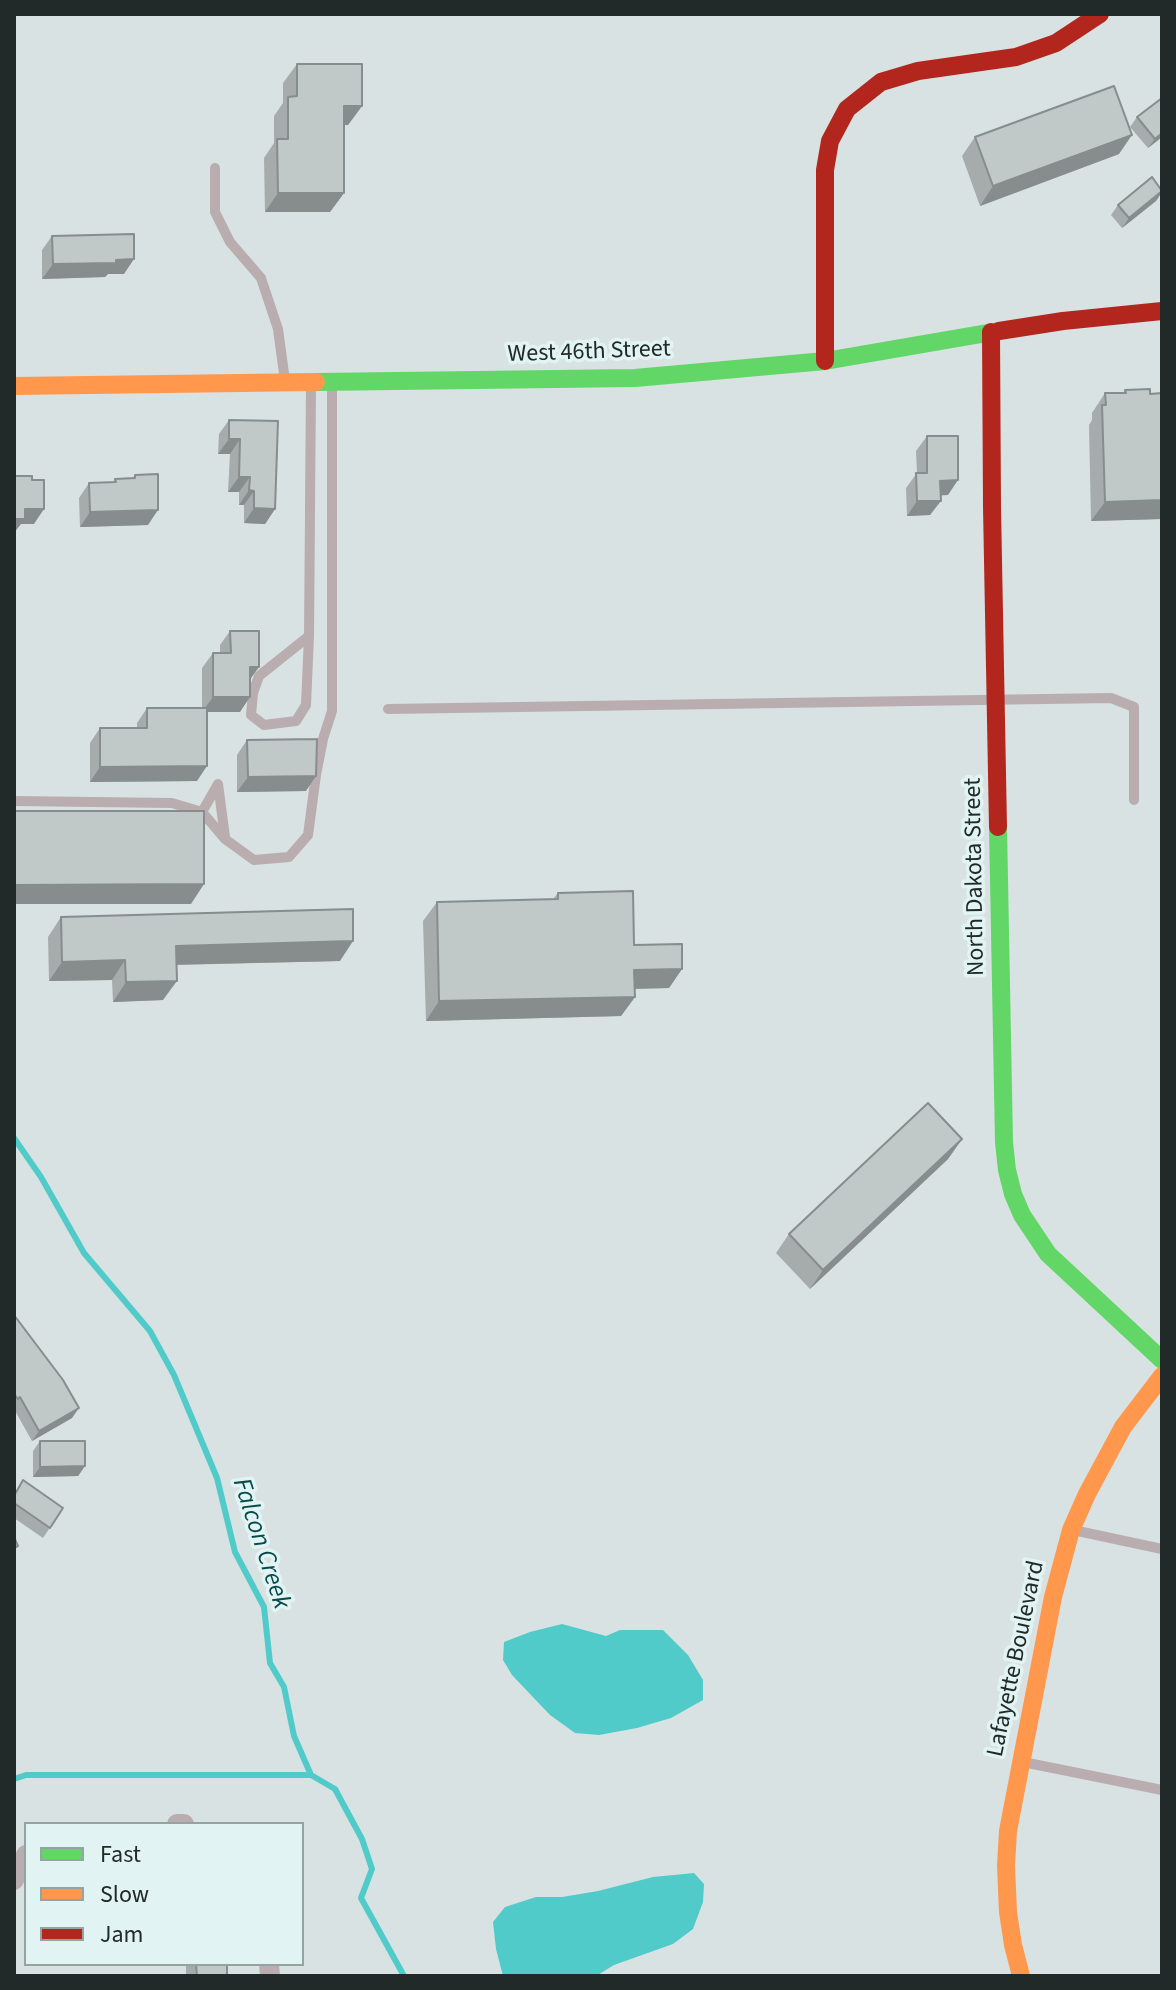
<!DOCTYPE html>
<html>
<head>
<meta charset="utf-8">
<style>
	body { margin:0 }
	#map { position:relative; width:1176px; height:1990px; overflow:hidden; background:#d8e2e2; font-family:"Source Sans 3",sans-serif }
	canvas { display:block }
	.frame { position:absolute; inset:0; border:16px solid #222929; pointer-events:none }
	.legend { position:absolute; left:24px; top:1822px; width:280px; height:144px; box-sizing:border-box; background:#e1f4f3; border:2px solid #95a3a2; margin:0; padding:10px 14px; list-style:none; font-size:24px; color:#222929 }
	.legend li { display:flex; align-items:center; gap:16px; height:40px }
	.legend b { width:40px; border:2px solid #95a3a2 }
</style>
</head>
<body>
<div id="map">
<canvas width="1176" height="1990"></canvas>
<div class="frame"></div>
<ul class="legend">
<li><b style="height:10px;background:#63d668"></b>Fast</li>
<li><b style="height:10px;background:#ff974d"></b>Slow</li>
<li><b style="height:10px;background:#b3261e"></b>Jam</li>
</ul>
</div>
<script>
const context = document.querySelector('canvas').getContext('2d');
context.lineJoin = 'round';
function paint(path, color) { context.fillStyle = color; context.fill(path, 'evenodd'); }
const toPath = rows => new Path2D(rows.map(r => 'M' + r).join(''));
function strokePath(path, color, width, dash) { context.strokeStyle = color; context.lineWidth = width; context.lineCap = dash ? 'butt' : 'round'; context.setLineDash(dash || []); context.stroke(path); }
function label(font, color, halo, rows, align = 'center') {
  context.font = font + ' "Source Sans 3",sans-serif'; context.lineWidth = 7; context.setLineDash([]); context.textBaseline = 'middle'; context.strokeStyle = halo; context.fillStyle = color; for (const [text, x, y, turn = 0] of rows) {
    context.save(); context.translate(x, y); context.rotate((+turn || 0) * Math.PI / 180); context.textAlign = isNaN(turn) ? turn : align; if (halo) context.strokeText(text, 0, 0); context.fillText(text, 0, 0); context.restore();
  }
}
paint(toPath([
	[562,1624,606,1636,620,1630,663,1630,688,1655,703,1680,703,1700,671,1718,637,1728,599,1735,575,1733,550,1715,512,1675,503,1660,504,1642,530,1632],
	[694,1873,704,1884,703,1902,693,1929,673,1944,614,1965,596,1976,503,1976,496,1949,493,1922,505,1907,536,1897,562,1897,598,1891,653,1877]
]), '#51cbc9');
strokePath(toPath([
	[14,1138,41,1177,84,1253,150,1331,174,1375,217,1478,235,1552,264,1607,270,1663,284,1687,294,1736,311,1775,335,1789,362,1839,372,1869,361,1898,404,1976],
	[14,1779,26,1775,311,1775]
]), '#51cbc9', 6);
strokePath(toPath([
	[215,168,215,212,230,242,261,278,278,329,285,381],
	[309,636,306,705,296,721,264,725,251,715,253,693,259,676,309,636,311,384],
	[388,709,1111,698,1134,707,1134,800],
	[14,801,172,803,202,812,225,839,254,860,289,857,308,835,316,775,323,739,332,711,332,384],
	[202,812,218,784,225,837],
	[1073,1530,1162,1549],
	[1023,1762,1162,1790]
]), '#b9adaf', 10);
strokePath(toPath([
	[177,1824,184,1824],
	[14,1880,26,1855],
	[269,1964,270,1976]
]), '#b9adaf', 20);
strokePath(toPath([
	[316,382,635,378,825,361,999,331],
	[998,827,1004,1142,1007,1170,1013,1194,1022,1215,1048,1254,1162,1360]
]), '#63d668', 18);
strokePath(toPath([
	[14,386,316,382],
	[1021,1976,1013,1945,1008,1912,1006,1866,1008,1831,1053,1597,1071,1530,1087,1494,1123,1427,1162,1376]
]), '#ff974d', 18);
strokePath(toPath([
	[999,331,1063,321,1162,311],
	[991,332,992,507,998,827],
	[825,361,825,170,830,141,847,109,881,82,918,71,1016,57,1056,43,1100,14]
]), '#b3261e', 18);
paint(toPath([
	[297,64,362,106,348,125,344,125,344,193,330,212,265,212,264,158,274,143,274,116,283,103,283,83],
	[1162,98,1162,137,1148,148,1130,127,1137,117],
	[975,137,1119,154,980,206,962,156],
	[1162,192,1156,201,1122,228,1111,215,1118,205],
	[52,236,124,274,108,274,105,277,42,279,42,250],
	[1125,390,1162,519,1091,521,1089,425,1092,420,1092,413,1105,393,1123,393],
	[229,420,275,509,265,524,244,523,244,505,239,505,239,492,228,492,230,454,218,454,219,434],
	[927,436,948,495,941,495,930,515,907,516,906,488,917,473,916,451],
	[135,475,148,525,80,527,79,498,89,483,113,482,115,479,132,478],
	[230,631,250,680,240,712,207,712,197,781,90,782,90,743,100,728,137,728,137,723,147,708,202,708,202,668,213,653,220,653,220,645],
	[247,740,306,791,237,792,237,755],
	[558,893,634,945,682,969,669,988,635,989,635,997,621,1016,426,1021,423,921,437,902,553,899],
	[61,917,340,961,176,965,163,1000,113,1002,112,980,49,981,48,937],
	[962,1139,948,1159,810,1289,776,1253,789,1234],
	[14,1315,72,1418,32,1441,14,1409],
	[40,1441,85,1466,78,1476,33,1477,33,1451],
	[23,1480,63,1508,43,1538,14,1518,14,1495],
	[186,1964,227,1964,227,1976,186,1976]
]), '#a6acac');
paint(toPath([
	[344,106,362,106,348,125,331,125],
	[1162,133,1162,137,1148,148,1155,139],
	[1132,135,1119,154,980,206,993,186],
	[1162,192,1156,201,1122,228,1129,218],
	[278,193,344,193,330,212,265,212],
	[134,259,124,274,108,274,105,277,42,279,53,264],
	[229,439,240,439,230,454,218,454],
	[239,477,250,477,239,492,228,492],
	[958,480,948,495,930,496,940,481],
	[249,490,254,491,244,505,239,505],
	[1162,500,1162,519,1091,521,1105,502],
	[917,501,941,501,930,515,907,516],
	[254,508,275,509,265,524,244,523],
	[25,509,44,509,34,524,21,524,14,533,14,519],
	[158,510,148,525,80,527,90,512],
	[250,667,259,667,249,681],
	[213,697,250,697,240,712,202,712],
	[207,766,197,781,90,782,100,767],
	[316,776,306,791,237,792,248,777],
	[204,884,191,904,14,904,14,885],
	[353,941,340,961,162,965,176,946],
	[125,960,112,980,49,981,62,962],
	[682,969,669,988,621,989,634,970],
	[177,981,163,1000,113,1002,126,982],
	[635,997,621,1016,426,1021,439,1001],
	[962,1139,948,1159,810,1289,823,1270],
	[79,1408,72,1418,32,1441,39,1431],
	[85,1466,78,1476,33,1477,40,1467]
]), '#878c8c');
const building = toPath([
	[297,64,362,64,362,106,344,106,344,193,278,193,277,139,288,139,288,97,297,96,297,64],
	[1114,86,1132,135,993,186,975,137,1114,86],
	[1162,98,1162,133,1155,139,1137,117,1162,98],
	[1152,177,1162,191,1129,218,1118,205,1152,177],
	[134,234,134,259,116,260,116,263,53,264,52,236,134,234],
	[1150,389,1150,394,1162,393,1162,500,1105,502,1102,405,1106,405,1105,393,1126,393,1125,390,1150,389],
	[229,420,278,421,275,509,254,508,254,491,249,490,250,477,239,477,240,439,229,439,229,420],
	[927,436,958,436,958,480,940,481,941,501,917,501,916,473,927,473,927,436],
	[158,474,158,510,90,512,89,483,116,482,115,479,135,478,135,475,158,474],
	[14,476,32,476,32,480,44,480,44,509,25,509,25,519,14,519,14,476],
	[230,631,259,631,259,667,250,667,250,697,213,697,213,653,231,653,230,631],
	[147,708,207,708,207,766,100,767,100,728,147,728,147,708],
	[317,739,316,776,248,777,247,740,317,739],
	[14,811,204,811,204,884,14,885,14,811],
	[633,891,634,945,682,944,682,969,634,970,635,997,439,1001,437,902,558,899,558,893,633,891],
	[353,909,353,941,176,946,177,981,126,982,125,960,62,962,61,917,353,909],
	[928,1103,962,1139,823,1270,789,1234,928,1103],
	[14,1315,63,1380,79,1408,39,1431,20,1397,18,1399,14,1394,14,1315],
	[40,1441,85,1441,85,1466,40,1467,40,1441],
	[23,1480,63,1508,50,1528,14,1503,14,1496,23,1480],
	[14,1537,18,1546,14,1548,14,1537],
	[196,1964,227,1964,227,1976,197,1976,196,1964]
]);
paint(building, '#c1c8c8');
strokePath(building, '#878c8c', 2);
label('24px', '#222929', '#e1f4f3', [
	["West 46th Street",589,353,-2],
	["North Dakota Street",976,877,-91],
	["Lafayette Boulevard",1017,1659,-78]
]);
label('italic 26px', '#064a49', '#e1f4f3', [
	["Falcon Creek",260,1544,72]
]);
</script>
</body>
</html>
